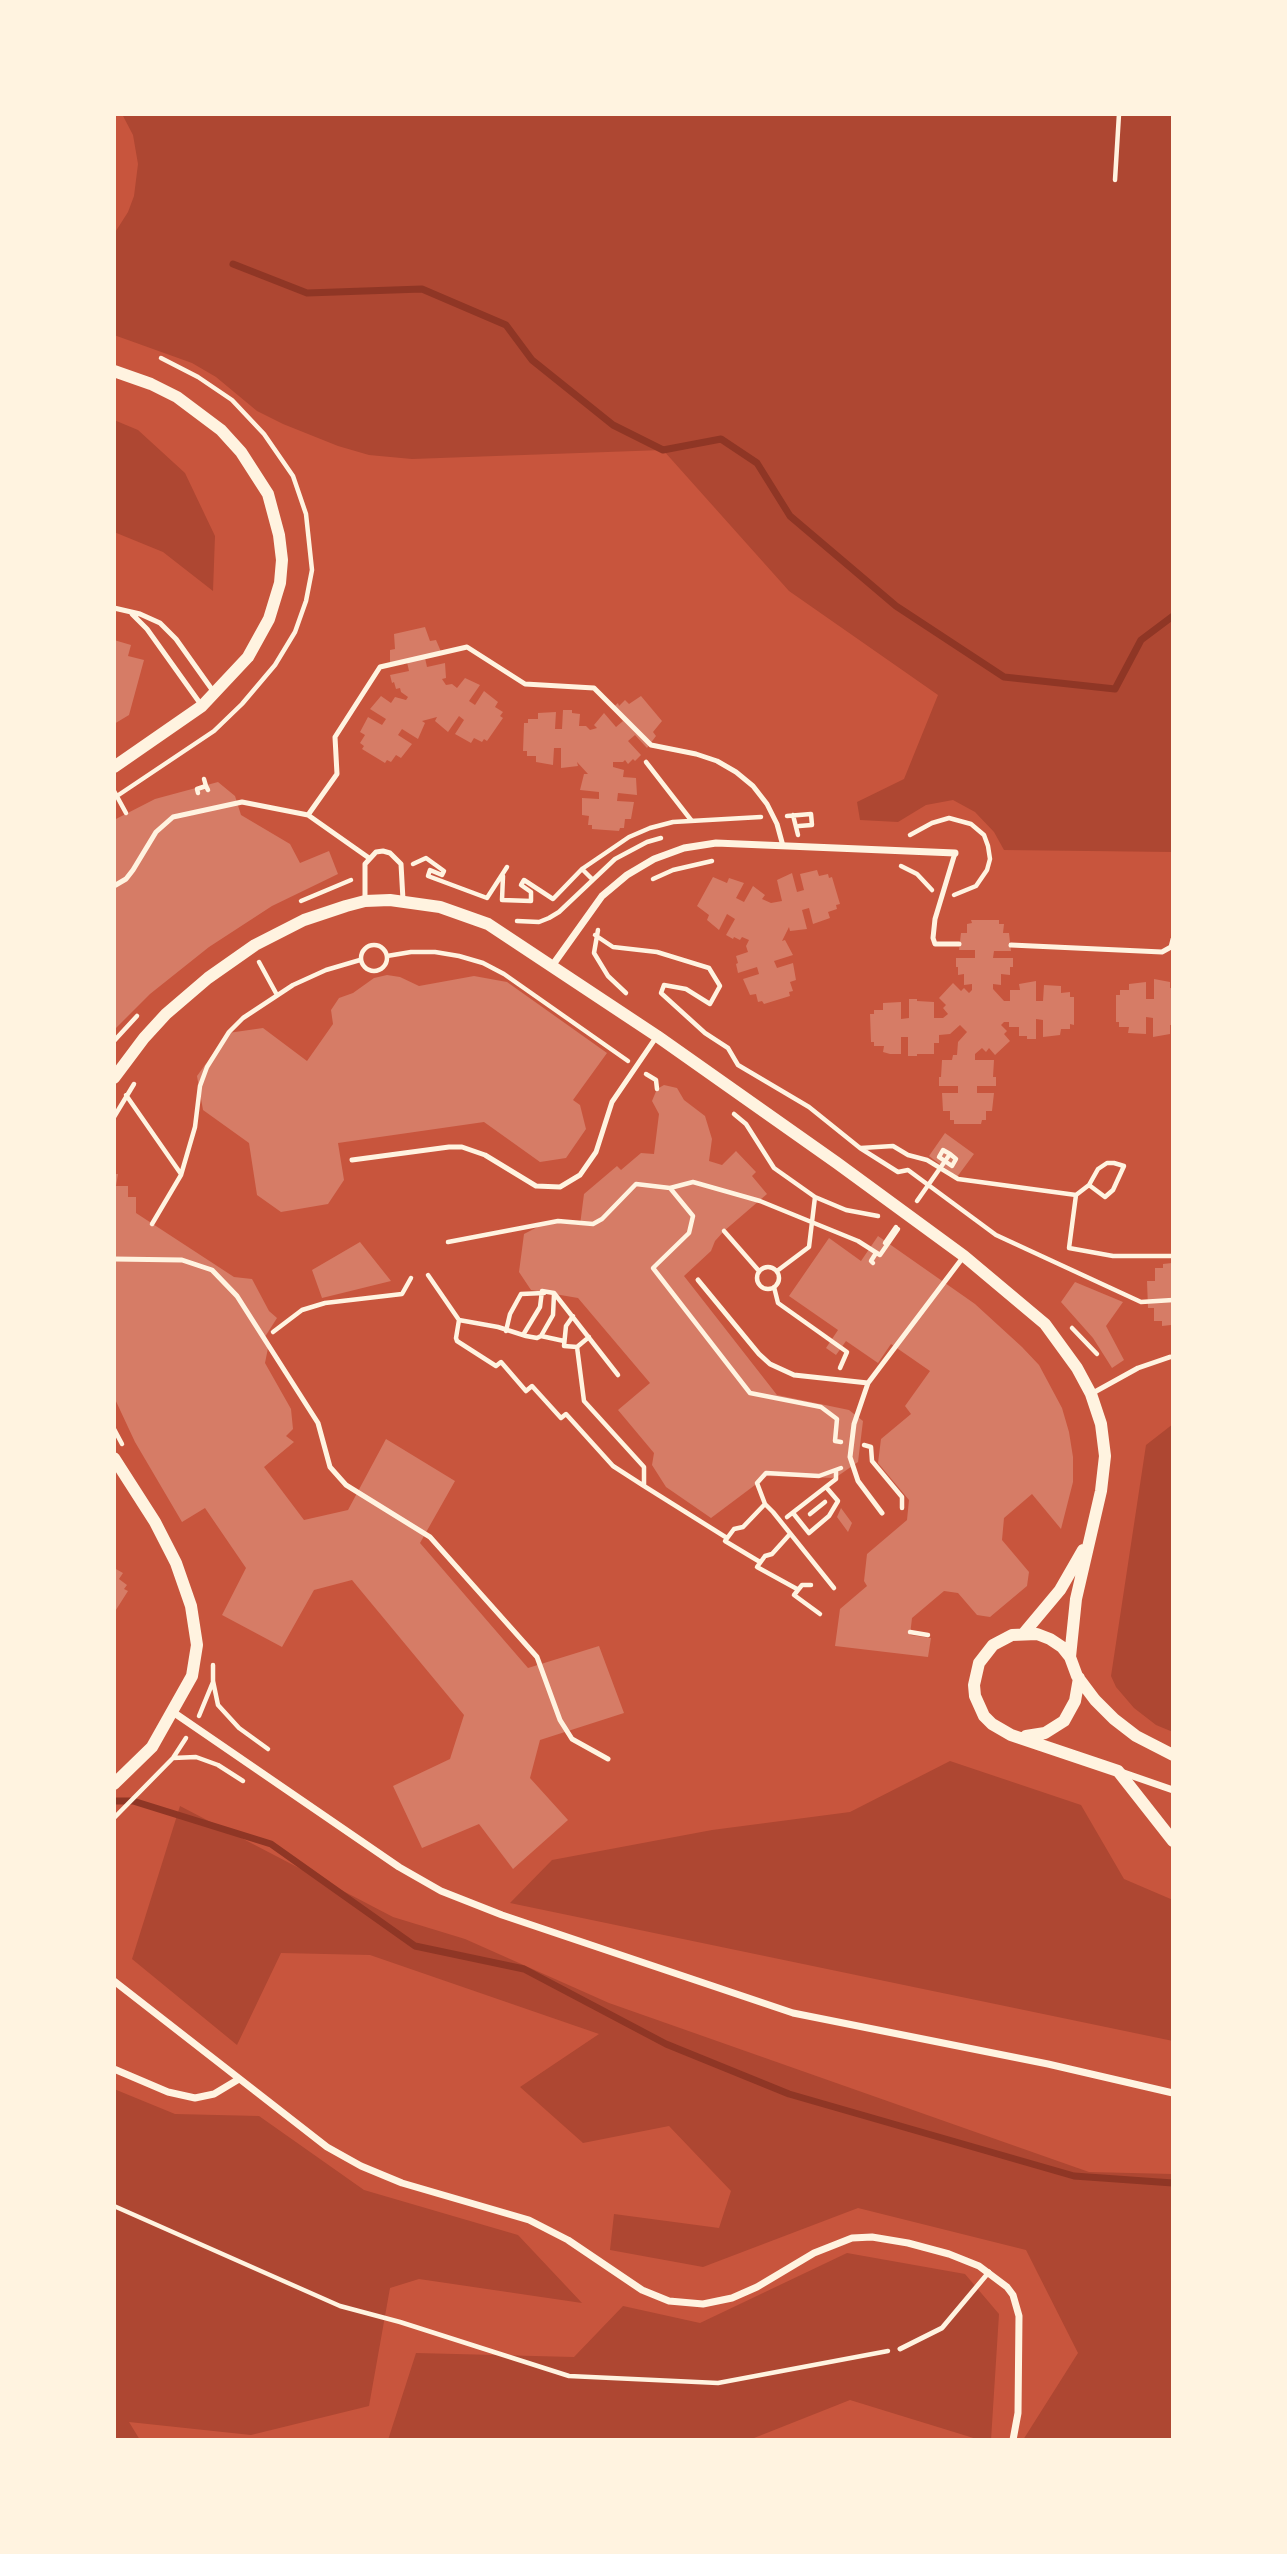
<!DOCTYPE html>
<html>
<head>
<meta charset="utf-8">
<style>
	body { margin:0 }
	#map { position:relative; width:1287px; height:2554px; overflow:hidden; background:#c8553d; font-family:Merriweather,serif }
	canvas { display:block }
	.frame { position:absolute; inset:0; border:116px solid #fff3e0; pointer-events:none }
</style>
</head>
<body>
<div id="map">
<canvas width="1287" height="2554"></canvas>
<div class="frame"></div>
</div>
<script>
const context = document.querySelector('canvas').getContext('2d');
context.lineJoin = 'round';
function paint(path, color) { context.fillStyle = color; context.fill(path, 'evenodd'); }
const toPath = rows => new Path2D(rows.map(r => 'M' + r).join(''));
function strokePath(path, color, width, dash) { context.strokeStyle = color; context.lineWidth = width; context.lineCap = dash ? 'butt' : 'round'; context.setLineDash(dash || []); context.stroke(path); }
paint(toPath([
	[122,114,1173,114,1173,852,1004,850,994,832,975,812,953,800,926,805,898,822,860,820,857,802,904,779,938,695,789,591,663,450,412,459,369,455,338,446,283,424,257,411,216,377,192,363,114,335,114,234,128,212,134,196,138,164,133,135],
	[114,420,138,430,185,473,215,536,213,591,163,552,114,532],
	[1173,1424,1173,1732,1156,1725,1134,1708,1116,1687,1111,1676,1146,1445],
	[950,1761,1081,1805,1124,1879,1173,1900,1173,2041,510,1903,552,1860,712,1830,850,1812],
	[180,1806,393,1917,465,1939,609,2003,1089,2172,1173,2174,1173,2440,1023,2440,1078,2353,1026,2250,858,2208,703,2267,610,2250,614,2214,719,2228,731,2191,669,2126,583,2143,520,2087,599,2034,370,1955,281,1953,237,2045,132,1959],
	[114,2089,175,2114,259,2116,364,2190,518,2235,582,2303,419,2279,390,2288,369,2406,251,2435,129,2422,140,2440,114,2440],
	[847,2253,965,2274,999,2314,991,2440,980,2440,850,2400,749,2440,388,2440,416,2353,574,2357,623,2306,700,2323]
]), '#ae4732');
strokePath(toPath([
	[233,264,307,293,422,289,506,325,532,360,613,425,663,450,721,439,757,463,790,516,896,606,1004,677,1115,689,1141,640,1173,616],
	[114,1801,133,1801,271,1844,415,1946,524,1969,666,2044,789,2094,1074,2176,1173,2183]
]), '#8f3625', 7);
paint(toPath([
	[425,627,430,641,436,640,442,654,425,658,427,667,445,663,446,678,442,679,446,685,452,684,457,688,465,678,480,685,469,701,475,705,484,691,498,702,495,707,503,712,500,716,503,718,487,741,484,739,482,742,474,738,471,743,455,734,464,720,459,716,448,732,435,721,437,717,422,721,425,723,418,739,402,729,398,735,412,744,401,758,396,755,391,762,387,760,385,763,362,749,364,746,360,743,365,735,360,732,368,717,382,725,386,719,370,709,381,696,391,703,395,697,406,700,408,697,401,692,400,688,396,689,394,682,392,683,390,675,409,671,407,662,390,666,390,650,395,649,394,634],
	[114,640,131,645,128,656,144,660,129,715,114,724],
	[641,696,662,721,653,732,656,736,647,748,635,735,628,741,641,755,635,761,633,759,628,764,625,760,623,762,613,762,613,767,624,770,623,777,636,778,637,795,618,793,617,801,634,802,631,819,625,819,624,828,620,828,619,831,592,829,592,825,588,825,589,816,582,815,582,798,599,799,599,792,580,790,584,774,588,774,577,762,578,766,561,768,561,748,554,748,553,765,536,762,536,756,527,756,527,751,523,751,524,723,528,723,528,719,538,719,538,713,556,712,555,729,562,729,563,710,572,710,572,713,580,714,579,726,586,726,590,730,597,728,594,725,604,713,616,727,623,721,612,708,618,703,619,706,625,700,629,704],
	[218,782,235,796,241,815,290,844,300,863,329,851,338,874,272,906,209,947,150,994,114,1030,114,820,155,799],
	[817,870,819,876,828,874,829,878,832,877,840,904,836,905,837,909,828,912,830,918,813,924,809,908,802,910,807,929,790,931,789,927,782,941,785,940,793,955,774,961,777,968,793,963,796,980,790,982,793,991,789,992,790,996,764,1004,762,1001,758,1002,756,994,750,995,743,979,759,974,757,967,738,973,736,964,738,963,736,956,748,952,746,946,749,940,742,937,740,940,734,937,733,939,726,935,735,919,727,914,719,930,707,920,709,915,697,906,713,877,727,883,729,878,744,883,736,898,744,902,753,886,765,895,762,899,771,903,782,901,777,880,792,873,797,892,804,890,800,874],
	[971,920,999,920,999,924,1004,924,1003,933,1009,933,1011,951,994,951,993,958,1013,958,1013,967,1010,967,1010,975,1001,974,1001,985,993,984,993,989,1004,1001,1010,1001,1010,990,1020,990,1019,984,1036,981,1036,1001,1043,1001,1044,985,1061,986,1061,993,1070,992,1070,997,1074,997,1074,1025,1070,1024,1070,1029,1061,1029,1060,1035,1043,1037,1043,1020,1036,1019,1036,1039,1027,1039,1027,1036,1019,1036,1019,1027,1009,1027,1009,1022,1004,1022,1001,1025,1007,1031,1004,1034,1010,1041,995,1055,989,1048,986,1052,982,1048,975,1054,975,1060,994,1060,993,1077,996,1077,996,1086,977,1086,977,1093,994,1093,992,1111,986,1111,986,1120,982,1120,981,1124,954,1124,954,1120,950,1120,950,1111,943,1111,942,1093,958,1093,958,1086,939,1086,939,1077,941,1077,942,1060,952,1060,953,1055,957,1055,958,1042,967,1032,960,1025,950,1034,939,1035,939,1043,934,1043,934,1054,917,1054,917,1056,908,1056,908,1037,901,1037,901,1054,890,1054,883,1052,884,1046,874,1046,874,1042,871,1042,870,1014,874,1014,874,1010,883,1010,883,1003,901,1002,901,1019,909,1018,909,999,917,999,917,1001,934,1002,934,1018,943,1018,948,1014,943,1008,946,1005,939,998,953,983,961,991,964,988,969,993,972,990,972,984,964,985,964,974,958,975,958,967,956,967,956,958,975,958,975,950,959,950,961,933,967,933,967,924,972,923],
	[387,975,400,977,419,986,474,976,507,982,607,1053,573,1100,580,1105,586,1129,566,1158,540,1162,484,1122,338,1143,344,1180,328,1204,281,1212,257,1195,249,1143,203,1110,197,1076,228,1033,263,1028,307,1061,333,1024,331,1010,339,998,353,993,374,978],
	[1154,979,1170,982,1170,988,1173,988,1173,1025,1170,1025,1170,1034,1153,1037,1153,1018,1146,1017,1146,1034,1128,1033,1129,1027,1119,1027,1119,1022,1116,1022,1116,995,1120,995,1120,990,1129,990,1129,984,1146,982,1146,999,1154,999],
	[664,1085,677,1088,684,1100,705,1116,712,1139,709,1161,722,1165,736,1151,756,1172,752,1176,767,1194,724,1231,715,1241,711,1251,684,1276,777,1395,849,1410,863,1421,858,1462,835,1478,767,1476,711,1518,666,1487,652,1465,654,1453,618,1410,650,1383,578,1298,531,1290,519,1272,524,1234,549,1221,580,1225,584,1194,617,1166,621,1170,641,1153,654,1154,659,1114,652,1101,657,1089],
	[945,1133,974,1154,957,1177,929,1156],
	[114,1174,118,1174,116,1186,128,1186,128,1197,136,1197,136,1213,234,1277,252,1279,269,1311,277,1318,263,1340,268,1348,265,1363,291,1409,293,1429,286,1436,294,1442,264,1467,304,1520,348,1510,386,1439,455,1481,420,1543,528,1668,599,1646,624,1713,540,1740,530,1778,568,1820,513,1869,479,1824,422,1848,393,1786,450,1759,464,1715,352,1580,314,1590,282,1647,222,1615,246,1568,205,1508,182,1522,135,1442,114,1397],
	[878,1236,975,1304,1022,1347,1039,1365,1062,1408,1069,1432,1073,1457,1073,1482,1061,1529,1032,1494,1004,1518,1002,1540,1029,1572,1027,1586,990,1617,977,1615,958,1593,944,1591,912,1618,910,1635,931,1638,928,1657,835,1646,840,1609,867,1586,864,1581,867,1554,907,1520,909,1500,878,1463,881,1439,911,1414,905,1406,930,1371,891,1344,878,1363,846,1341,836,1355,826,1348,838,1330,789,1296,829,1238,861,1261],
	[360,1242,391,1281,322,1298,312,1270],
	[1172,1263,1173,1305,1171,1305,1171,1325,1162,1326,1162,1321,1154,1321,1154,1308,1148,1308,1147,1281,1155,1281,1155,1268,1163,1268,1163,1264],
	[1075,1282,1123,1302,1106,1326,1124,1360,1112,1368,1093,1338,1061,1302],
	[841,1508,852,1523,848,1532,837,1517],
	[114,1568,123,1573,119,1579,127,1585,124,1589,128,1591,114,1613]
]), '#d67c66');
strokePath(toPath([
	[1115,180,1119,114],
	[646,762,691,820],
	[204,779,206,786],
	[114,791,126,813],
	[198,793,197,789,206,786,208,790],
	[114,798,214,731,242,704,275,665,295,632,306,601,312,570,306,514,293,476,264,434,232,400,198,377,161,358],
	[793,815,798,835],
	[787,816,811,814,812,825,799,826],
	[910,835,932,823,949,818,971,824,984,835,988,846,990,859,987,870,976,886,954,895],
	[413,864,426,858,444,871,442,875,430,870,428,876,487,898,507,867],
	[901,866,917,874,932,890],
	[582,869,629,837,650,828,673,822,761,817],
	[503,876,502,900,531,901,531,892,521,885,524,880,553,899,582,869,592,879],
	[653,879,673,870,712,861],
	[301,901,351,880],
	[517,921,539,922,549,918,559,912,615,859,647,842,661,838],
	[598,930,594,953,608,976,626,993],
	[595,935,613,947,657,952,709,968,720,986,710,1004,686,989,664,985,661,993,705,1033,728,1048,738,1065,809,1107,860,1148,898,1172,908,1170,996,1235,1141,1302,1173,1300],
	'361 958a13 13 0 1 1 26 0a13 13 0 1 1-26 0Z',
	[387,956,411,952,435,952,459,956,483,963,504,974,628,1061],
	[259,962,277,995],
	[114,1041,137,1016],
	[646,1074,656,1080,657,1089],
	[126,1095,181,1174],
	[734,1114,746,1124,774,1168,815,1197,846,1210,878,1216],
	[114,1117,134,1084],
	[861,1148,893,1146,908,1155,927,1160,958,1179,1076,1195,1089,1185,1098,1169,1107,1163,1114,1163,1124,1166,1113,1190,1105,1197,1089,1185],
	[943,1150,939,1157,952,1166,956,1159,950,1154],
	[670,1188,693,1182,760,1201,858,1241,880,1255,898,1229],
	[1076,1195,1069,1248,1113,1256,1173,1256],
	[917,1201,950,1154,943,1150],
	[152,1224,181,1175,195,1127,200,1086,207,1067,229,1032,243,1018,293,985,326,970,360,960],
	[724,1231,759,1271],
	[448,1242,558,1221,593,1224,602,1219,636,1184,670,1188,693,1216,689,1233,653,1268,750,1393,821,1407,837,1419,835,1441,841,1442],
	[885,1243,896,1227],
	[873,1263,871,1261,876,1253],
	'757 1278a11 11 0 1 1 22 0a11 11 0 1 1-22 0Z',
	[777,1271,809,1247,815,1197],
	[428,1275,459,1320,456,1338,457,1341,496,1366,501,1362,526,1391,532,1386,561,1418,566,1414,613,1466,644,1486],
	[774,1287,778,1303,847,1352,840,1368],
	[573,1316,566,1326,564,1346,577,1347,589,1337],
	[459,1320,498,1327,526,1336,537,1338,541,1336,564,1341],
	[1072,1328,1097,1354],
	[506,1331,510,1314,521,1294,544,1293],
	[273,1332,302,1310,325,1303,402,1294,411,1278],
	[523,1335,540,1307,542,1291,554,1293,618,1375],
	[541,1336,553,1315,554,1294],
	[577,1347,584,1401,644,1467,644,1486,727,1538],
	[114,1429,122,1444],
	[864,1445,871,1447,872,1461,902,1497,902,1508],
	[765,1504,773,1512,834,1588],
	[793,1513,809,1533,829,1516,838,1501,826,1487],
	[810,1514,825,1502],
	[787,1517,836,1479,836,1470],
	[790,1534,772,1554,765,1556,757,1567,797,1589],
	[760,1562,725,1541,734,1529,743,1527,765,1504,757,1483,766,1473,819,1476,841,1468],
	[811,1585,802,1585,794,1595,820,1614],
	[910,1632,928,1635],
	[213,1665,213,1681,218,1705,239,1728,268,1749],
	[199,1716,213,1682],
	[173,1758,196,1757,218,1765,243,1781],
	[114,1818,173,1758,186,1738],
	[114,2206,340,2306,400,2322,569,2376,718,2383,888,2351]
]), '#fff3e0', 4.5);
strokePath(toPath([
	[114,608,140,614,160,623,176,639,213,691],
	[132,614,147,629,202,706],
	[308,815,337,774,335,737,380,667,467,647,525,684,594,688,651,745,696,754,717,761,736,772,753,786,767,804,777,824,783,846],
	[955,853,935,919,933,938,935,944,959,944],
	[114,886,126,879,133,870,156,832,173,817,242,802,308,815,369,858],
	[365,901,365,864,376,852,383,851,390,853,401,864,403,900],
	[1011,945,1162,952,1171,947,1173,939],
	[352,1160,449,1147,462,1147,485,1155,536,1186,560,1187,580,1175,596,1152,612,1102,657,1036],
	[114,1259,182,1260,212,1270,237,1296,318,1423,330,1467,346,1485,430,1537,537,1657,560,1720,572,1739,608,1759],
	[698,1280,759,1354,770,1364,794,1375,868,1383],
	[1091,1394,1138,1368,1170,1357],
	[882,1513,858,1481,850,1457,854,1424,868,1383,964,1256],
	[900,2349,942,2328,989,2272]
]), '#fff3e0', 5);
strokePath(toPath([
	[552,966,602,896,627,875,654,859,684,848,716,843,955,853],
	[173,1712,399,1867,441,1891,502,1915,793,2013,1048,2064,1173,2093],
	[1121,1772,1173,1790],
	[114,1981,327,2147,361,2166,402,2183,529,2220,568,2240,642,2290,669,2301,703,2304,732,2298,757,2287,814,2253,852,2238,872,2237,908,2243,949,2254,979,2266,1007,2287,1013,2295,1019,2316,1018,2413,1013,2440],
	[114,2069,168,2092,195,2098,214,2094,239,2079]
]), '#fff3e0', 7);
strokePath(toPath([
	[114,371,151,384,177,397,221,430,241,452,268,494,279,535,282,560,280,583,269,619,248,657,202,706,114,767],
	[114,1078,144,1038,166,1014,208,978,255,945,304,920,346,906,365,901,390,900,440,907,488,924,657,1036,837,1163,964,1256,1045,1324,1077,1368,1091,1394,1101,1424,1105,1456,1101,1491,1076,1599,1070,1657],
	[114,1458,155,1522,176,1563,191,1606,197,1645,192,1676,152,1747,114,1784],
	[1024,1633,1060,1590,1083,1550],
	[1026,1736,1045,1733,1064,1721,1075,1701,1079,1678],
	[1173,1755,1136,1736,1114,1719,1095,1700,1077,1676,1070,1657,1062,1647,1050,1639,1037,1634,1012,1635,993,1645,979,1663,974,1685,975,1696,984,1716,992,1724,1011,1735,1118,1771,1173,1841]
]), '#fff3e0', 12);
</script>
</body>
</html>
